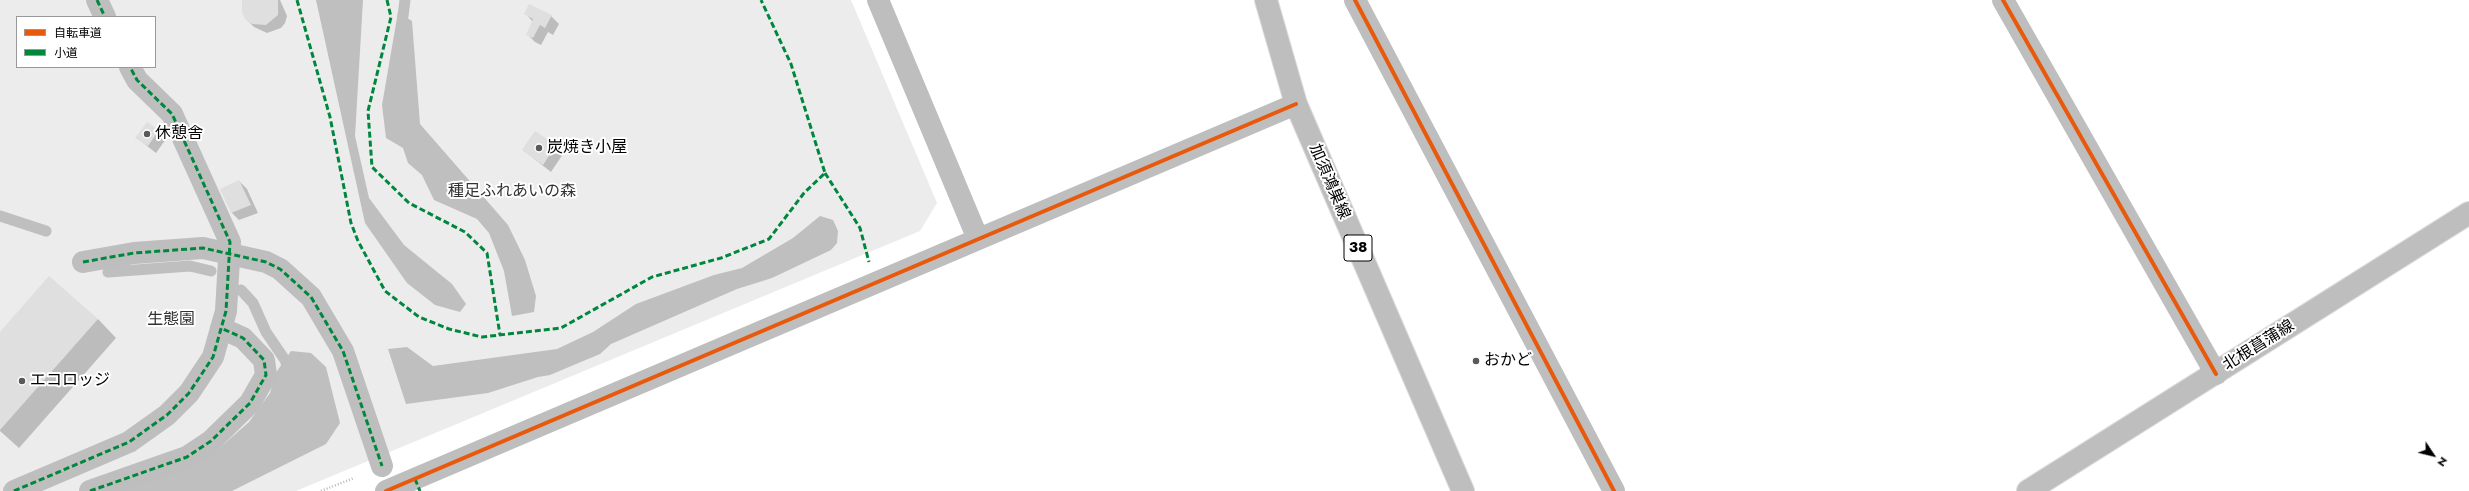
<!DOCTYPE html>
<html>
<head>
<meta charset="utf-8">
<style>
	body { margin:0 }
	#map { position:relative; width:2469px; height:491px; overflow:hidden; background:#fff; font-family:Jost,"Noto Sans JP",sans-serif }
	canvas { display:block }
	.legend { position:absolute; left:16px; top:16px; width:140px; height:52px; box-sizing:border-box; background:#fff; border:1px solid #999; margin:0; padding:5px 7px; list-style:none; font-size:12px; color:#000 }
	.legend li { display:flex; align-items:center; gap:8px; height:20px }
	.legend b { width:20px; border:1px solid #999 }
	.north { position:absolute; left:2413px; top:435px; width:40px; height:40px; -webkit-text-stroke:3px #fff; paint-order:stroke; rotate:125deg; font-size:11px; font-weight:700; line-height:16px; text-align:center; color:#000 }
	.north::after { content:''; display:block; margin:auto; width:14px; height:18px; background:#000; clip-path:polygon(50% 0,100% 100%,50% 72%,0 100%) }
</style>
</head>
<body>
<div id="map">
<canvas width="2469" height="491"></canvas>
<ul class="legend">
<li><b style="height:5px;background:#e8590c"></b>自転車道</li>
<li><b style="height:5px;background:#00873e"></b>小道</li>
</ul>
<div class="north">N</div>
</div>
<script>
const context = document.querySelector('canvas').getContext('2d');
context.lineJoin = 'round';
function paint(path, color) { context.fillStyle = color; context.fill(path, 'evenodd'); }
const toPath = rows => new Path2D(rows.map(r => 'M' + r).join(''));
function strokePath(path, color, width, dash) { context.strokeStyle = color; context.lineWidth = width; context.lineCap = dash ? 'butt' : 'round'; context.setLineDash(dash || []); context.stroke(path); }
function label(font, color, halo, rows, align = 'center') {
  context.font = font + ' Jost,"Noto Sans JP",sans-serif'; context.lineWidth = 4; context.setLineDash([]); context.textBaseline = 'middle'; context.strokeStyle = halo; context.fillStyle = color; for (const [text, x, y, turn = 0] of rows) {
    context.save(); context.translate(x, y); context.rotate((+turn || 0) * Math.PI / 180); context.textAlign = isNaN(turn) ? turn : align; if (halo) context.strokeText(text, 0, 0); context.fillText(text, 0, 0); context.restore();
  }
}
paint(toPath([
	[0,0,851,0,937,203,920,231,296,491,0,491],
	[17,17,155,17,155,67,17,67]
]), '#ececec');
paint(toPath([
	[316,0,363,0,355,136,369,198,404,245,452,284,466,304,460,312,435,305,407,283,365,223],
	[398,12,412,21,420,124,508,225,525,260,536,296,534,312,512,316,504,271,489,233,477,219,434,200,422,175,408,163,403,148,386,138,382,105],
	[820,216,833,220,838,231,837,243,831,250,772,278,737,289,611,344,600,354,550,375,538,377,488,393,406,404,388,349,407,347,433,366,557,349,593,332,636,304,714,275,742,268,793,238],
	[291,351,311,353,326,367,340,423,326,444,232,491,112,491,217,450,249,422,270,393,275,374]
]), '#bfbfbf');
paint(toPath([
	[243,0,280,0,287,16,285,23,281,28,267,33,254,27,246,19,242,5],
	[526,14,551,16,559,24,553,35,548,32,541,45,535,42,527,34,533,22],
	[147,123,166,139,156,153,137,138],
	[535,132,563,154,551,172,523,150],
	[239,181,247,189,258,213,239,220,232,213],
	[98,319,116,338,19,448,0,431,0,333]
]), '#0003');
strokePath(toPath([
	[403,16,405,0],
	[0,216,46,231],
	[108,272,190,266,211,271],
	[241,290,253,303,266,332,285,360,290,373]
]), '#bfbfbf', 11);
paint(toPath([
	[242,0,278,0,278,15,266,25,252,24,245,19,242,12],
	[529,4,552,15,545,28,540,25,533,38,526,35,533,19,524,14],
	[147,122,159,130,148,146,135,138],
	[535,131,556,145,543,165,522,150],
	[239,180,251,205,231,213,220,189],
	[49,276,98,319,0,430,0,332]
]), '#dfdfdf');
const major = toPath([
	[1266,0,1296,104,1463,491],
	[2028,491,2469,213]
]);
strokePath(major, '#dbdbdb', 24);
strokePath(toPath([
	[321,491,354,478]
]), '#b9b9b9', 2.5, [1, 2]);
strokePath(toPath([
	[97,0,105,17],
	[878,0,978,239],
	[1355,0,1614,491],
	[2003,0,2216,374],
	[83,262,134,253,203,248,266,262,280,269,311,297,343,351,382,466],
	[14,491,129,442,167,415,189,393,213,357,226,311,230,242,172,114,137,80,130,67],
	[90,491,187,457,211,441,250,403,266,375,264,360,243,338,221,328],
	[386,491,1296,104]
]), '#bebebe', 22);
strokePath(major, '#bebebe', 22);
strokePath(toPath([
	[97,0,105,17],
	[297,0,330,117,351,223,358,241,385,291,419,317,449,329,482,337,561,328,652,277,721,258,769,239,804,193,825,173,791,64,761,0],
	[387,0,391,17,368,111,372,167,409,203,465,232,487,253,500,335],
	[825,173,860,228,869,262],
	[83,262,134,253,203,248,266,262,280,269,311,297,343,351,382,466],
	[415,479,420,491],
	[14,491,129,442,167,415,189,393,213,357,226,311,230,242,172,114,137,80,130,67],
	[90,491,187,457,211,441,250,403,266,375,264,360,243,338,221,328]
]), '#00873e', 3, [6, 3]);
strokePath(toPath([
	[1355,0,1614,491],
	[2003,0,2216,374],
	[386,491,1296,104]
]), '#e8590c', 4);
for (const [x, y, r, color] of [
	[147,134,4,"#595959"],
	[539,148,4,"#595959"],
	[1476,361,4,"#595959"],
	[22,381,4,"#595959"]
]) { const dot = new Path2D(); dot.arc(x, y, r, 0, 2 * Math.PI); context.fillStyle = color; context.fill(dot); strokePath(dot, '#fff', 1.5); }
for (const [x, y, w] of [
	[1358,248,28]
]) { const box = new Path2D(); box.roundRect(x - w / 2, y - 13, w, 26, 3); context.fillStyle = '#fff'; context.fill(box); strokePath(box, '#000', 1); }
label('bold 15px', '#000', null, [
	["38",1358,248]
]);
label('16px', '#000', '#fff', [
	["休憩舎",155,134],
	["炭焼き小屋",547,148],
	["おかど",1484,361],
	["エコロッジ",30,381]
], 'left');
label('16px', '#000', '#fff', [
	["加須鴻巣線",1329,182,67],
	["北根菖蒲線",2259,346,-32]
]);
label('16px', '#333', '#fff', [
	["種足ふれあいの森",512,192],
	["生態園",171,320]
]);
</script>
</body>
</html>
